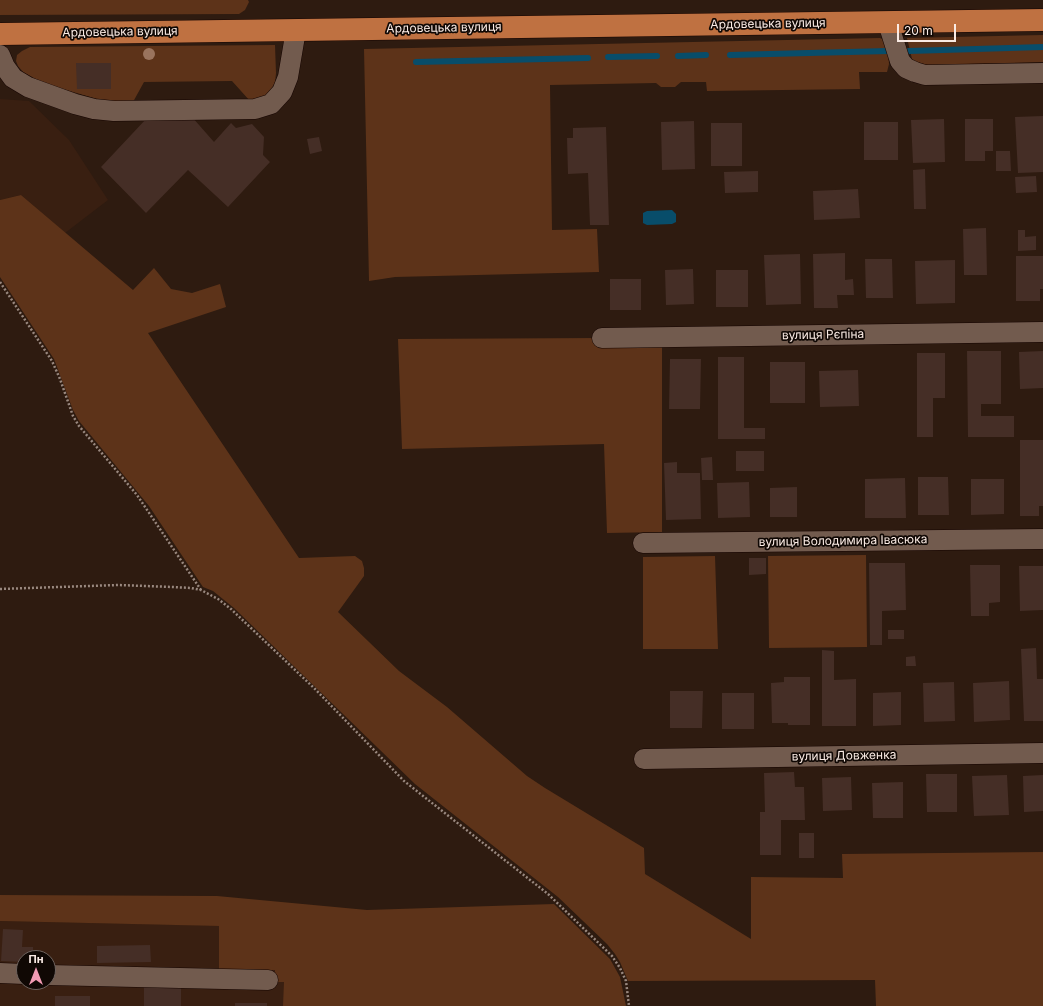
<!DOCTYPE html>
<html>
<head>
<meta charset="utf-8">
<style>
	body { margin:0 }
	#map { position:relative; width:1043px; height:1006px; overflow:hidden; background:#2e1b10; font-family:Inter,sans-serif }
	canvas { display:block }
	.north { position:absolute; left:16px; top:950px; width:40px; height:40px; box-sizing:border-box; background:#100804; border:1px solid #6e635e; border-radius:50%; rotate:0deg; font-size:11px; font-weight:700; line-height:16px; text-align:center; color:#faebe4 }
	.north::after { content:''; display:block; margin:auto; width:14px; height:18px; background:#f19ab3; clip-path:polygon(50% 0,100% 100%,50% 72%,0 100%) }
	.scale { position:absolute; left:897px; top:24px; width:59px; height:18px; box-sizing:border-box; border:2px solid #faebe4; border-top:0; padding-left:5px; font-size:12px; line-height:14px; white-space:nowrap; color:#faebe4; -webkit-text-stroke:3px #100804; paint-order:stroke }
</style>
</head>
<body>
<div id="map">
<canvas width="1043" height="1006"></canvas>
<div class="north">Пн</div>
<div class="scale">20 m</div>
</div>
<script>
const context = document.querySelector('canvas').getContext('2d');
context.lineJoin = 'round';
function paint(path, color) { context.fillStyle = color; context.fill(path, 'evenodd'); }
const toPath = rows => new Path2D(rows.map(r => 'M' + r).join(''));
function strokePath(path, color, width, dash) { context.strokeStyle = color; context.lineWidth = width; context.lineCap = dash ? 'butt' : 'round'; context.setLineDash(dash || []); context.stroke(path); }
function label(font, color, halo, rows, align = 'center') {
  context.font = font + ' Inter,sans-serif'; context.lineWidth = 3.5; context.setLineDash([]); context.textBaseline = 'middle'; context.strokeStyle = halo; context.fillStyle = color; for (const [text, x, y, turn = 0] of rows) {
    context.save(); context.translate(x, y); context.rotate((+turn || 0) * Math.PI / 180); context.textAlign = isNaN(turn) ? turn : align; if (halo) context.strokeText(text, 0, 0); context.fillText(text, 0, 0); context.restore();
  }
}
paint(toPath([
	[0,99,29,101,69,140,108,200,65,233,21,195,0,200],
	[0,921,369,929,376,1006,0,1006],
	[24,958,48,958,48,982,24,982]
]), '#391f11');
paint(toPath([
	[0,0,248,0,249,2,245,10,239,14,0,15],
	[1043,35,1043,62,928,65,919,63,912,59,907,38],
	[880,38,884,40,888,51,889,64,887,72,859,72,860,89,707,91,706,82,681,82,675,87,661,87,656,83,550,85,552,230,597,229,599,272,395,277,369,281,364,49],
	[275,45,276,73,275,83,269,92,263,98,250,101,232,81,144,82,133,102,113,102,97,99,43,83,23,72,18,66,16,61,17,55,22,51,30,47],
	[21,195,133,290,154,268,171,289,192,293,220,284,226,307,148,333,299,558,355,556,362,561,364,568,364,576,338,612,399,671,447,707,527,776,545,788,644,848,645,874,751,939,751,877,843,878,842,854,1043,852,1043,1006,876,1006,875,980,628,981,620,962,615,954,607,944,558,897,415,784,234,608,213,591,203,587,149,506,79,421,73,410,54,359,0,277,0,200],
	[602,338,662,343,662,532,607,533,604,444,402,449,398,339],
	[866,555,867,647,769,648,768,556],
	[715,556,718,649,643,649,643,557],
	[0,895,217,896,367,910,554,904,610,959,620,977,626,1006,283,1006,284,982,275,982,275,970,219,972,219,926,0,921]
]), '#5d3319');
paint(toPath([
	[672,210,676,214,676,222,672,224,647,225,643,223,643,213,647,211]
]), '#084d6a');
strokePath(toPath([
	[909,51,1043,47],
	[730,55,888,51],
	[678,56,706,55],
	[608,57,657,56],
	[416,62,588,58]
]), '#084d6a', 6);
paint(toPath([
	[76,63,111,63,111,89,77,89],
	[1043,116,1043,172,1018,173,1015,117],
	[192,117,214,142,231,123,236,128,252,124,264,137,263,155,270,162,228,207,188,170,146,213,101,167,147,118],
	[944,119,945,162,913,163,911,120],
	[965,119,993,119,993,151,985,151,985,161,965,161],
	[694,121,695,169,662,170,661,122],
	[864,122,898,122,898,160,864,160],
	[711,123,742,123,742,166,711,166],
	[606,127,609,225,590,225,588,173,568,174,567,138,573,138,573,128],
	[319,137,322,151,310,154,307,139],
	[996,151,1010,151,1011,171,996,171],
	[925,169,926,209,914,209,913,170],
	[758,171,758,192,725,193,724,172],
	[1036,176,1037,192,1016,193,1015,177],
	[858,189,860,218,814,220,813,191],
	[986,228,987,275,964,275,963,229],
	[1018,230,1025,230,1025,237,1036,236,1036,250,1018,251],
	[845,253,845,280,853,279,854,295,837,295,838,308,814,308,813,254],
	[800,254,801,304,766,305,764,255],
	[1016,256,1043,256,1043,289,1040,289,1040,301,1016,301],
	[865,259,892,259,893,298,866,298],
	[955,260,955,303,916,304,915,261],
	[693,269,694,304,666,305,665,270],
	[716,270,748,270,748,307,716,307],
	[610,279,641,279,641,310,610,310],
	[967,351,1001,351,1001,404,981,404,981,416,1014,416,1014,437,968,437],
	[1043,351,1043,388,1020,389,1019,352],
	[917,353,945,353,945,398,933,398,933,437,917,437],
	[718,357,744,357,744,428,765,428,765,439,718,439],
	[670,359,701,359,700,409,669,409],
	[770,362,805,362,805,403,770,403],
	[858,370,859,406,820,407,819,371],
	[1020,440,1043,440,1043,506,1039,506,1039,516,1020,516],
	[736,451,764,451,764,471,736,471],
	[712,457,713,480,702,480,701,458],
	[677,462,677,473,700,473,701,519,666,520,664,463],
	[918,477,948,477,949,515,918,515],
	[905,478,906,518,865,518,865,479],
	[971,479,1004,479,1004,514,971,515],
	[749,482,750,517,718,518,717,483],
	[797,487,797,517,770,517,770,488],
	[749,558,766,558,766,574,749,575],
	[869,563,905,563,906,610,882,611,882,645,870,645],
	[970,565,1000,565,1000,602,989,603,989,616,971,616],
	[1019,566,1043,566,1043,610,1020,611],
	[888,630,904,630,904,639,888,639],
	[1036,648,1037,679,1043,679,1043,721,1024,721,1021,649],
	[822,650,834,651,834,680,856,679,856,726,822,726],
	[915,656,916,666,906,666,906,657],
	[784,677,810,677,810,725,788,725,788,723,772,723,771,683,784,682],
	[1009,681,1010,720,974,722,973,683],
	[954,682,955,721,924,722,923,683],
	[670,691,703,691,702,728,670,728],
	[901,692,901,725,873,726,873,693],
	[722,693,754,693,754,729,722,729],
	[794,772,795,787,804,787,805,820,781,820,781,855,760,855,760,812,765,812,764,773],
	[926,774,957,774,957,812,927,812],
	[1007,775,1009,815,974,816,972,776],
	[1043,775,1043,811,1024,812,1023,776],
	[851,777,852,810,823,811,822,778],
	[903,782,903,818,873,818,872,783],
	[799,833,814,833,814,858,799,858],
	[3,929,23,930,22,947,33,947,33,958,24,958,24,962,1,961],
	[150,945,151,962,97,963,97,946],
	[144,985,181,985,181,1006,144,1006],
	[55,996,90,996,90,1006,55,1006],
	[235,1003,267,1003,267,1006,235,1006]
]), '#452e26');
const minor = toPath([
	[888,23,900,61,906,68,915,72,925,75,1043,73],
	[0,55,5,67,13,78,28,87,75,104,94,109,114,111,255,109,271,104,282,92,288,77,296,30],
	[602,338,1043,332],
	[643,543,1043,539],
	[644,759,1043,753],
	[0,973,24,974],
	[48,975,268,980]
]);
const highway = toPath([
	[0,34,1043,20]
]);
strokePath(minor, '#160500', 21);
strokePath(highway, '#160500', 23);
strokePath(toPath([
	[0,282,52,361,60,379,73,416,79,426,137,495,201,590],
	[0,589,118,585,173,587,191,588,201,590,218,599,231,609,315,689,404,781,548,894,612,956,620,968,626,981,629,1006]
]), '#99887f', 2.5, [2, 2]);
strokePath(minor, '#725b4e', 20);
strokePath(highway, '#bf7141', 22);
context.fillStyle = '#9a745e';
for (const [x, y] of [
	[149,54]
]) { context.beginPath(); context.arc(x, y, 6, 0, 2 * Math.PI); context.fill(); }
label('12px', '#faebe4', '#100804', [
	["Ардовецька вулиця",768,24,-1],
	["Ардовецька вулиця",444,28,-1],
	["Ардовецька вулиця",120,32,-1],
	["вулиця Рєпіна",823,335,-1],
	["вулиця Володимира Івасюка",843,541,-1],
	["вулиця Довженка",844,756,-1]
]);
</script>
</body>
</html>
